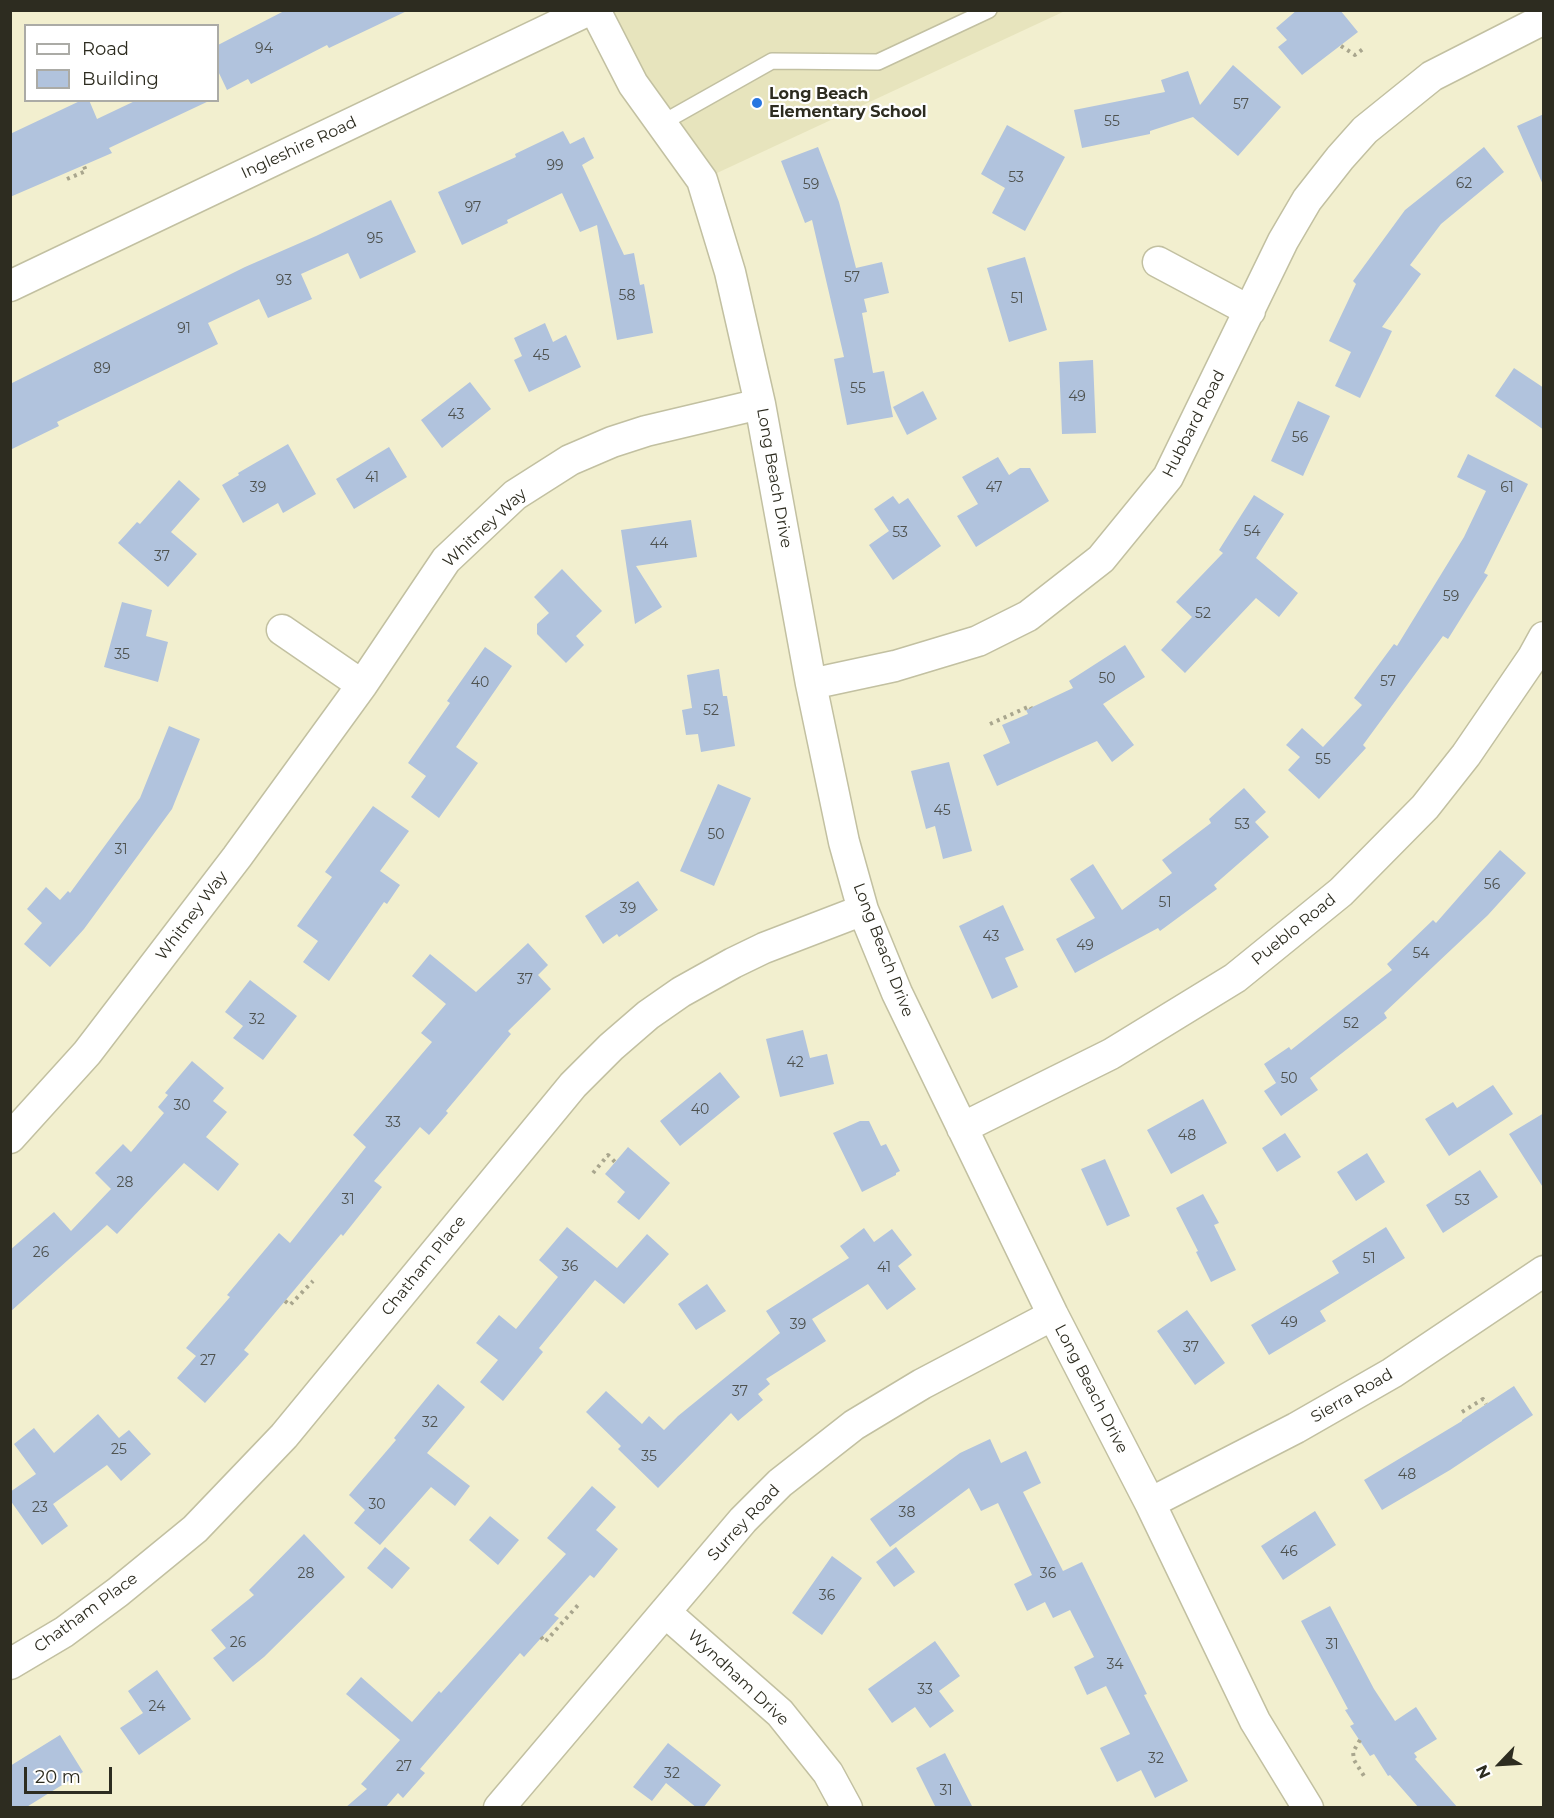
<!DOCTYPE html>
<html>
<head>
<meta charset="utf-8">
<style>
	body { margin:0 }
	#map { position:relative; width:1554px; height:1818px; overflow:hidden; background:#f2efcf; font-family:Montserrat,sans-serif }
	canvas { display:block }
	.frame { position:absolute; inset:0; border:12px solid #2d2c20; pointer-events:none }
	.legend { position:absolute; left:24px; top:24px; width:195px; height:78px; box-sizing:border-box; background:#fff; border:2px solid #ababa6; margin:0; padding:8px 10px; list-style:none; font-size:18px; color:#2d2c20 }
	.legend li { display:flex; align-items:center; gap:12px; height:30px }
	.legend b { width:30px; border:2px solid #ababa6 }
	.north { position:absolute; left:1470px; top:1734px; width:60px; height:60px; -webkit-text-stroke:4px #fff; paint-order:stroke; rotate:245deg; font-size:16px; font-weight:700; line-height:24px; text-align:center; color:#2d2c20 }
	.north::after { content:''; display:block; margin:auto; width:21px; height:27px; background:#2d2c20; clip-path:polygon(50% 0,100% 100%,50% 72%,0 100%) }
	.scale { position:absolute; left:24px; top:1767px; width:88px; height:27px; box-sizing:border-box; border:3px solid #2d2c20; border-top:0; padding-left:8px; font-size:18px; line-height:21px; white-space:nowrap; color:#2d2c20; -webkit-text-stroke:4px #fff; paint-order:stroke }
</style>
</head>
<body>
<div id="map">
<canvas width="1554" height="1818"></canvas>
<div class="frame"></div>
<ul class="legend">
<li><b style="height:8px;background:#fff"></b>Road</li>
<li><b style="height:16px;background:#b1c3dd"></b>Building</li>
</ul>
<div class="north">N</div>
<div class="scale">20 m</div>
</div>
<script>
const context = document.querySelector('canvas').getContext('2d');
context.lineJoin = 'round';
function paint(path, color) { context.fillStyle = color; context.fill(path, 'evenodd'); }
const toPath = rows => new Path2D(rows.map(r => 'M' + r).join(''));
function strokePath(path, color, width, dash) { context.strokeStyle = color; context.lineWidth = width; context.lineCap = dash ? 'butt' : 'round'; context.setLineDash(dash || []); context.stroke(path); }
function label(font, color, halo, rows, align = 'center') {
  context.font = font + ' Montserrat,sans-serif'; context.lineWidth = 4.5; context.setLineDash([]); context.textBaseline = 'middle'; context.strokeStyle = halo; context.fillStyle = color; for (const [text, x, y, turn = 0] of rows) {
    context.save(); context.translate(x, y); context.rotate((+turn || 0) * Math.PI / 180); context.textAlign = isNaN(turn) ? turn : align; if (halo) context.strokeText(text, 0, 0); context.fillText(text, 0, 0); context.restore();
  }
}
paint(toPath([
	[595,11,1065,11,702,180]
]), '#e7e4bd');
paint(toPath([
	[286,10,409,10,329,48,327,45,251,84,248,79,227,90,218,71,218,45],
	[1297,10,1340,10,1358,32,1302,75,1278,47,1287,40,1276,28],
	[1233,65,1281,107,1238,156,1193,117,1150,131,1150,134,1082,148,1074,110,1165,92,1161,80,1188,71,1200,105],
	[82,100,89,100,97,119,137,100,211,100,109,148,112,153,10,197,10,134],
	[1544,114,1544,187,1517,126],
	[1007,125,1065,157,1025,231,992,213,1005,188,981,174],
	[563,131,570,144,584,137,594,158,582,165,624,255,634,253,640,285,644,284,653,333,617,340,597,225,580,232,562,193,507,220,508,223,462,245,438,192,516,157,515,154],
	[818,147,839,202,856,268,882,262,889,293,864,299,867,312,862,313,873,373,884,371,893,417,847,425,834,359,844,357,812,220,805,223,781,161],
	[1484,147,1504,172,1441,224,1410,265,1421,274,1382,327,1392,331,1360,398,1335,386,1351,352,1329,341,1356,284,1353,281,1405,210],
	[391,200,416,252,360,279,348,253,301,274,312,299,268,318,259,299,208,323,218,344,57,422,59,426,10,450,10,384,245,267,316,236],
	[1025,257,1047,330,1009,342,987,268],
	[545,323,553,342,566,335,581,367,529,392,514,360,522,356,514,338],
	[1093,360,1096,433,1062,434,1059,362],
	[1514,368,1544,388,1544,430,1495,396],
	[470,382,491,409,442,448,421,420],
	[923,391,937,419,907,435,893,407],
	[1298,401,1330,416,1303,476,1271,461],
	[288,444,316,494,283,513,278,503,243,523,222,485,239,475,238,473],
	[389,447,407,477,354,509,336,479],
	[1468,454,1528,484,1484,573,1488,575,1448,639,1443,636,1363,745,1366,748,1319,799,1288,770,1300,757,1286,745,1302,728,1323,747,1362,705,1354,698,1394,644,1397,646,1464,537,1486,491,1457,477],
	[998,457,1009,475,1020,468,1030,468,1049,501,976,547,957,516,978,504,962,477],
	[179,480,200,499,171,532,197,554,168,587,118,543,137,522,140,524],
	[1254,495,1284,514,1256,558,1298,593,1279,617,1256,598,1185,673,1161,650,1192,617,1176,602,1223,553,1219,550],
	[893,496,899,504,908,498,941,546,893,580,869,545,889,531,874,509],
	[691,520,697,557,636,566,662,607,635,624,621,530],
	[562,569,602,611,576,636,584,645,566,663,537,634,537,624,549,613,534,597],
	[122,602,152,610,146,636,168,642,158,682,104,667],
	[1125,645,1145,677,1103,704,1134,745,1112,762,1097,741,997,786,983,755,1010,743,1002,725,1028,714,1026,710,1073,688,1069,681],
	[485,647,512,666,456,747,478,763,439,818,411,797,426,776,408,763,450,703,447,701],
	[719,669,723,696,727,696,735,746,701,752,698,734,686,735,682,710,692,708,687,675],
	[169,726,200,739,172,809,84,929,50,967,24,944,42,923,27,909,46,887,60,900,68,891,70,893,140,798],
	[949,762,972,851,943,859,935,826,926,829,911,771],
	[718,784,751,798,714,886,680,871],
	[1244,788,1266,812,1255,822,1269,837,1214,885,1217,889,1160,931,1158,928,1075,973,1056,939,1095,918,1070,879,1093,864,1122,910,1172,873,1162,860,1211,823,1209,819],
	[373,806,409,831,380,871,400,885,387,904,384,902,329,981,303,962,318,941,297,926,332,877,325,872],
	[1500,850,1526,873,1488,915,1384,1013,1387,1018,1310,1078,1318,1090,1281,1116,1264,1091,1276,1083,1264,1064,1289,1047,1291,1050,1392,970,1387,964,1433,920,1436,923],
	[638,881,658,910,619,937,617,934,603,944,585,916],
	[1003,905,1024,950,1005,958,1018,987,992,999,959,926],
	[528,943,548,965,538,975,551,989,508,1031,511,1034,446,1111,448,1113,429,1135,420,1127,374,1181,382,1187,343,1236,341,1234,244,1350,249,1354,205,1403,177,1378,196,1356,186,1348,230,1297,227,1295,279,1233,290,1243,366,1147,353,1135,432,1042,421,1033,446,1004,412,976,430,954,476,992],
	[250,980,297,1016,263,1060,233,1038,243,1026,225,1012],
	[803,1030,810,1058,827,1054,834,1084,780,1097,766,1039],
	[192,1061,224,1088,213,1101,227,1112,206,1137,239,1164,218,1191,184,1163,117,1234,107,1225,10,1312,10,1250,54,1212,71,1231,111,1189,95,1173,123,1144,131,1152,164,1113,158,1107,168,1095,165,1093],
	[720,1072,740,1097,680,1146,660,1121],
	[1493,1085,1513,1114,1449,1156,1425,1119,1453,1102,1457,1108],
	[1203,1099,1227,1143,1171,1174,1147,1130],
	[1544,1113,1544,1189,1509,1134],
	[860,1121,869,1121,881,1146,886,1144,900,1171,896,1173,896,1175,862,1192,833,1133],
	[1285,1133,1301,1157,1277,1172,1262,1148],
	[628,1147,670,1183,639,1220,617,1202,625,1192,605,1174],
	[1367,1153,1385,1182,1356,1201,1337,1172],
	[1105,1159,1130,1216,1107,1226,1081,1169],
	[1480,1170,1498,1197,1443,1233,1426,1205],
	[1203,1194,1219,1223,1214,1225,1236,1270,1211,1282,1196,1252,1198,1251,1176,1208],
	[567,1227,617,1268,647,1234,669,1254,624,1304,595,1280,539,1348,543,1352,503,1401,480,1382,498,1360,476,1343,499,1315,516,1329,558,1277,539,1260],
	[1386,1227,1405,1258,1320,1311,1326,1321,1269,1355,1251,1325,1339,1273,1332,1261],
	[864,1228,874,1242,892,1229,912,1255,898,1266,916,1289,887,1310,868,1284,812,1319,826,1341,766,1379,770,1384,758,1394,763,1400,738,1421,731,1413,658,1488,618,1449,621,1446,586,1412,606,1391,642,1424,649,1416,664,1430,678,1416,780,1333,766,1311,849,1258,840,1246],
	[707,1284,726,1311,696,1330,678,1304],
	[1187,1310,1225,1363,1195,1385,1157,1331],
	[438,1384,465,1407,427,1453,470,1486,455,1506,431,1487,380,1545,354,1523,365,1510,349,1495,396,1440,394,1438],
	[1514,1386,1533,1415,1450,1470,1382,1510,1364,1480,1462,1421,1462,1420],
	[98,1414,119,1438,129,1430,151,1454,121,1481,107,1465,53,1504,68,1526,42,1545,10,1500,10,1492,36,1474,14,1444,34,1428,54,1453],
	[990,1439,1001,1463,1026,1451,1041,1483,1023,1492,1063,1571,1082,1562,1147,1694,1144,1695,1188,1781,1155,1798,1141,1770,1117,1782,1100,1748,1130,1734,1106,1686,1087,1695,1074,1667,1094,1657,1070,1610,1053,1618,1045,1602,1027,1611,1014,1584,1032,1575,998,1503,981,1511,969,1488,890,1547,870,1519,960,1453],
	[592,1486,616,1507,596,1530,618,1549,594,1578,590,1575,554,1615,559,1618,524,1657,520,1653,420,1769,425,1773,403,1798,398,1793,385,1808,345,1808,367,1789,361,1784,400,1740,346,1694,361,1677,412,1722,439,1691,441,1693,566,1554,547,1538],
	[1315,1511,1336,1545,1283,1580,1261,1546],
	[490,1516,519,1540,498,1565,469,1540],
	[304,1534,345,1577,264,1657,233,1682,213,1658,226,1648,211,1630,254,1595,249,1590],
	[385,1547,410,1568,392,1589,367,1568],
	[896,1547,915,1572,894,1587,876,1562],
	[832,1556,862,1578,822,1635,792,1613],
	[1330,1606,1374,1689,1395,1721,1416,1707,1437,1739,1414,1753,1417,1757,1415,1759,1458,1808,1419,1808,1390,1775,1388,1776,1374,1754,1370,1756,1350,1726,1354,1724,1345,1710,1348,1709,1301,1621],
	[935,1641,960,1676,939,1691,954,1711,930,1728,915,1707,892,1723,868,1689],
	[157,1670,191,1719,139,1755,120,1728,143,1713,128,1691],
	[60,1735,83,1772,25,1808,10,1808,10,1766],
	[668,1743,721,1785,703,1808,697,1808,666,1783,652,1801,633,1787],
	[945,1753,973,1808,936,1808,916,1768]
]), '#b1c3dd');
const service = toPath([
	[662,123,772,61,878,62,989,10]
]);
const minor = toPath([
	[595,10,633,84,702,180,730,272,760,404,811,684,844,842,863,910,897,993,1053,1315,1150,1503,1255,1721,1308,1808],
	[1158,262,1250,311],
	[10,286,589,10],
	[282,630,362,685],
	[811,684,895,666,978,641,1028,616,1101,559,1168,477,1283,241,1307,200,1340,158,1365,130,1432,76,1544,19],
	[962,1128,1111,1054,1235,978,1341,892,1425,807,1466,755,1533,657,1544,637],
	[10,1138,87,1053,237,857,362,685,446,560,515,495,570,460,612,442,646,431,760,404],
	[1150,1503,1296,1428,1392,1373,1544,1271],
	[665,1612,780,1713,828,1773,847,1808],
	[10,1664,64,1632,118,1592,195,1529,284,1436,573,1085,611,1047,648,1015,681,992,733,963,764,948,863,910],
	[499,1808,743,1520,780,1483,854,1425,922,1384,1053,1315]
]);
strokePath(service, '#c2c0a1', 18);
strokePath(minor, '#c2c0a1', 33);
strokePath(toPath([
	[1341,46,1355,55,1363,49],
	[67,179,86,171,84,166],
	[990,724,1030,706,1031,708],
	[593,1173,608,1155,615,1162],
	[285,1301,290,1305,313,1281],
	[1462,1412,1483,1399,1486,1404],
	[541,1637,545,1642,579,1604],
	[1360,1740,1353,1752,1354,1760,1364,1776]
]), '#a9a68e', 4, [3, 4.5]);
strokePath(service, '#fff', 15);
strokePath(minor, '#fff', 30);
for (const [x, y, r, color] of [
	[757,103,6,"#2776e1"]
]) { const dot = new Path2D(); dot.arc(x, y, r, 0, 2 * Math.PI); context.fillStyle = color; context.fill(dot); strokePath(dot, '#fff', 2); }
label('14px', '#4e524f', null, [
	["94",264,49],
	["57",1241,105],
	["55",1112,122],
	["99",555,166],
	["53",1016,178],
	["62",1464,184],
	["59",811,185],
	["97",473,208],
	["95",375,239],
	["57",852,278],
	["93",284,281],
	["58",627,296],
	["51",1017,299],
	["91",184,329],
	["45",541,356],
	["89",102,369],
	["55",858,389],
	["49",1077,397],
	["43",456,415],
	["56",1300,438],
	["41",372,478],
	["39",258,488],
	["47",994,488],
	["61",1507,488],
	["54",1252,532],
	["53",900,533],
	["44",659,544],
	["37",162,557],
	["59",1451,597],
	["52",1203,614],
	["35",122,655],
	["50",1107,679],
	["57",1388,682],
	["40",480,683],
	["52",711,711],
	["55",1323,760],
	["45",942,811],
	["53",1242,825],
	["50",716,835],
	["31",121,850],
	["56",1492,885],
	["51",1165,903],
	["39",628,909],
	["43",991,937],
	["49",1085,946],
	["54",1421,954],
	["37",525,980],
	["32",257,1020],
	["52",1351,1024],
	["42",795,1063],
	["50",1289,1079],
	["30",182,1106],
	["40",700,1110],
	["33",393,1123],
	["48",1187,1136],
	["28",125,1183],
	["31",348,1200],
	["53",1462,1201],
	["26",41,1253],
	["51",1369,1259],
	["36",570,1267],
	["41",884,1268],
	["49",1289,1323],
	["39",798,1325],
	["37",1191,1348],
	["27",208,1361],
	["37",740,1392],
	["32",430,1423],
	["25",119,1450],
	["35",649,1457],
	["48",1407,1475],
	["30",377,1505],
	["23",40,1508],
	["38",907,1513],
	["46",1289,1552],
	["28",306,1574],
	["36",1048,1574],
	["36",827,1596],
	["26",238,1643],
	["31",1332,1645],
	["34",1115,1665],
	["33",925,1690],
	["24",157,1707],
	["32",1156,1759],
	["27",404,1767],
	["32",672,1774],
	["31",946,1791]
]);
label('bold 16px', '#2d2c20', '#fff', [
	["Long Beach",769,94],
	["Elementary School",769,112]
], 'left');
label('16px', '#2d2c20', '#fff', [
	["Ingleshire Road",299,148,-25],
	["Hubbard Road",1194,424,-63],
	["Long Beach Drive",774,478,80],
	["Whitney Way",485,528,-43],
	["Whitney Way",192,916,-53],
	["Pueblo Road",1294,930,-39],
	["Long Beach Drive",883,950,69],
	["Chatham Place",424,1266,-51],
	["Long Beach Drive",1091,1389,63],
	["Sierra Road",1352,1396,-30],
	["Surrey Road",744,1523,-47],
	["Chatham Place",86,1613,-36],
	["Wyndham Drive",738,1678,43]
]);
</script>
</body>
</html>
